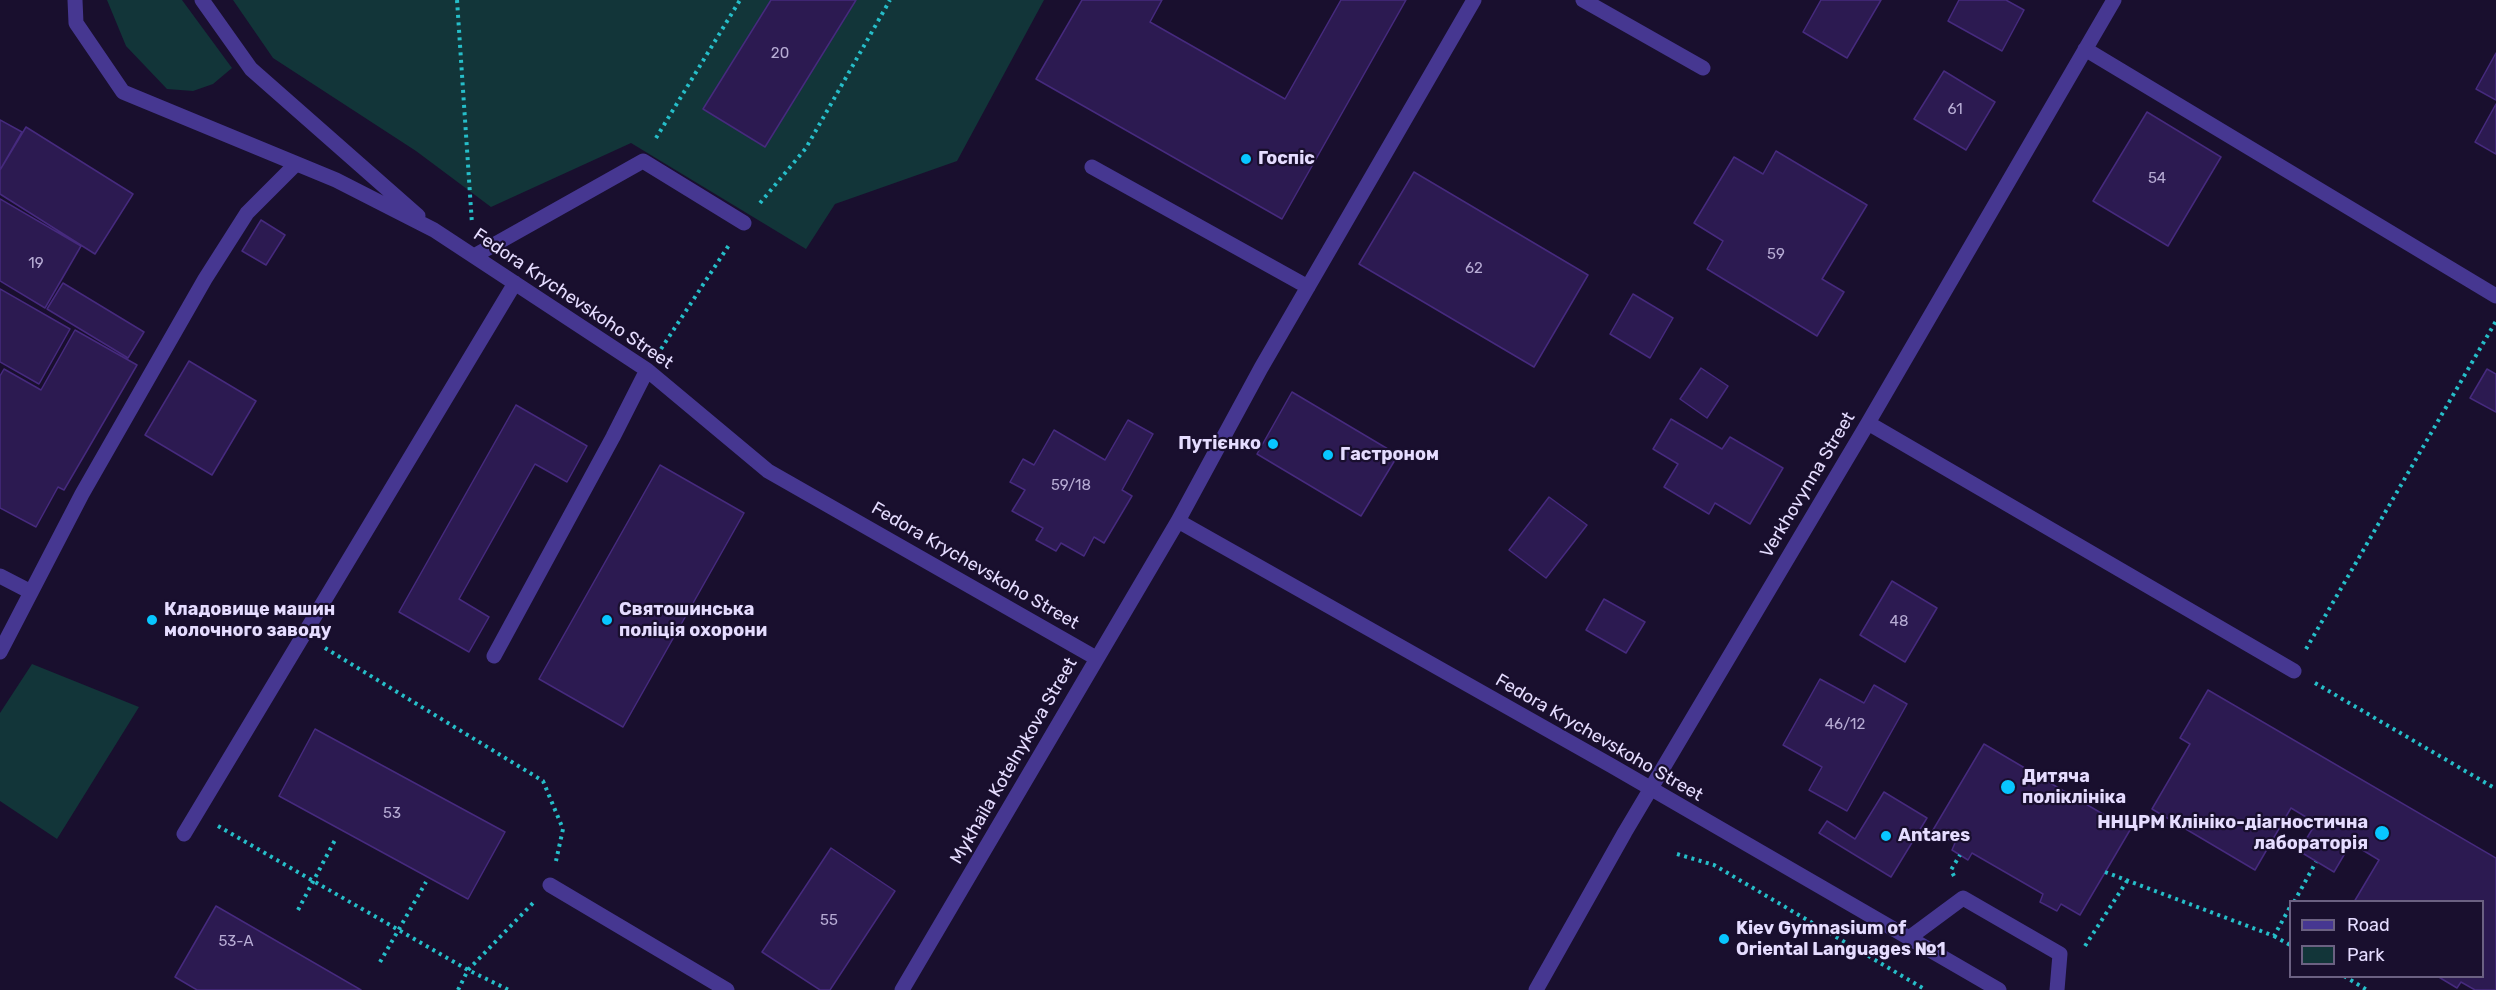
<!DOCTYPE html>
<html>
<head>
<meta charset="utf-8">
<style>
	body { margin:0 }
	#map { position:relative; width:2496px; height:990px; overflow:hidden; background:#190f2e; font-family:Rubik,sans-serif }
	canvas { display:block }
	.legend { position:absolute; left:2289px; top:900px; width:195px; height:78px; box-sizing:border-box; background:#190f2e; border:2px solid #6b6182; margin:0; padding:8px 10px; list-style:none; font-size:18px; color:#e5dcff }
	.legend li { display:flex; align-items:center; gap:12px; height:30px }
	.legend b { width:30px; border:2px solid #6b6182 }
</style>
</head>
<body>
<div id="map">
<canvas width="2496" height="990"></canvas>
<ul class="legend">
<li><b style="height:8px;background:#463791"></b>Road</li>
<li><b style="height:16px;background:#123539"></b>Park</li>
</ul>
</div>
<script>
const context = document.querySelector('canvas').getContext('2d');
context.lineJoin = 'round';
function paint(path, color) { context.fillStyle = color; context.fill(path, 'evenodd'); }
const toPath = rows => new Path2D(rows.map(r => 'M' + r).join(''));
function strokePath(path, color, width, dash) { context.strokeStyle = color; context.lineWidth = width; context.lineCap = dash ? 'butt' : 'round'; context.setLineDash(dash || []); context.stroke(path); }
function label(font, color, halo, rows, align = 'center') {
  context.font = font + ' Rubik,sans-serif'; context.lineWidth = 4.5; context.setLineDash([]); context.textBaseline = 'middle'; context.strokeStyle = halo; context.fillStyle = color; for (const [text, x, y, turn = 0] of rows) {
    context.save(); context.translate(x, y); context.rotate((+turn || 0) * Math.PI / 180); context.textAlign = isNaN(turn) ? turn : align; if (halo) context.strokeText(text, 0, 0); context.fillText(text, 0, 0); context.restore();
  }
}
paint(toPath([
	[107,0,182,0,232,68,213,84,193,91,167,89,126,46],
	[233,0,1044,0,957,161,835,204,806,249,631,143,491,207,416,151,273,58],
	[32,664,139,707,57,839,0,801,0,713]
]), '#123539');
const building = toPath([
	[771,0,856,0,765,147,703,109,771,0],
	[1082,0,1162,0,1150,22,1285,99,1341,0,1406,0,1282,219,1036,79,1082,0],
	[1821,0,1881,0,1847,58,1803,32,1821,0],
	[1959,0,2006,0,2024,10,2002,51,1948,21,1959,0],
	[2496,53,2496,100,2476,89,2496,53],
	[1944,71,1995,102,1966,150,1914,119,1944,71],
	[2496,104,2496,154,2475,142,2496,104],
	[2147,112,2221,157,2168,246,2093,201,2147,112],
	[0,120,22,132,0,170,0,120],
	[26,127,133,194,95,254,0,194,0,170,26,127],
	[1776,151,1867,205,1822,279,1844,292,1817,336,1707,269,1723,241,1694,223,1734,157,1763,174,1776,151],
	[1414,172,1588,275,1534,367,1359,264,1414,172],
	[0,199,81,246,45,308,0,281,0,199],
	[261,220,285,235,266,265,242,251,261,220],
	[63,283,144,332,128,358,47,309,63,283],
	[0,289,70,329,39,384,0,362,0,289],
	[1633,294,1673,318,1650,358,1610,334,1633,294],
	[75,330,137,365,64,490,58,487,36,527,0,508,0,376,4,369,41,390,75,330],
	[189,361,256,401,212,475,145,435,189,361],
	[1701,368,1728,386,1707,418,1680,399,1701,368],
	[2487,369,2496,374,2496,412,2470,398,2487,369],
	[1292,392,1398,455,1361,516,1257,454,1292,392],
	[516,405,587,446,567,482,535,464,459,599,489,617,469,652,399,612,516,405],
	[1671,419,1722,449,1730,437,1783,468,1750,524,1715,503,1709,514,1664,487,1678,464,1653,449,1671,419],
	[1128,420,1153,434,1122,490,1132,496,1104,543,1094,537,1084,556,1061,543,1056,551,1036,540,1043,528,1012,511,1025,490,1010,482,1023,459,1034,465,1054,430,1105,460,1128,420],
	[660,465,744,513,623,727,539,679,660,465],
	[1549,497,1587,525,1546,578,1509,550,1549,497],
	[1892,581,1937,608,1905,662,1860,635,1892,581],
	[1604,599,1645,622,1626,653,1586,630,1604,599],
	[1820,679,1864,703,1874,685,1907,704,1847,811,1809,790,1822,767,1783,745,1820,679],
	[2208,690,2496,858,2496,990,2475,990,2461,982,2457,988,2437,976,2482,976,2482,902,2354,902,2379,860,2351,843,2334,872,2299,851,2316,823,2291,808,2255,870,2152,809,2190,744,2180,738,2208,690],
	[315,729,505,832,468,899,279,796,315,729],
	[1984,744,2130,830,2080,915,2061,904,2057,911,2040,902,2043,894,1972,853,1968,860,1952,850,1955,843,1933,830,1984,744],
	[1884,792,1927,818,1891,877,1819,833,1827,821,1855,839,1884,792],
	[831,848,895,891,830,990,820,990,762,952,831,848],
	[216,906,361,990,197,990,175,977,216,906]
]);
paint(building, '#2c1a51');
strokePath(building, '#462a7e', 1.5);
strokePath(toPath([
	[457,0,472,224],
	[656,138,740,0],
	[760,203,806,148,890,0],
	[661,349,729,245],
	[325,648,543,781,563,829,556,861],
	[2306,649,2496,321],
	[2315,683,2496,789],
	[218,826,468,970,509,990],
	[1677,854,1714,865,1926,990],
	[2105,872,2274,936,2290,907],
	[1954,876,1951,870,1960,855],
	[2294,902,2316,862],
	[298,910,335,840],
	[2274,936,2290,945],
	[2085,946,2127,881],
	[380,962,426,882],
	[2344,976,2367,990],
	[458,990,468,970,533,903]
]), '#26bec9', 4, [3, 4.5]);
strokePath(toPath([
	[75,0,76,23,123,92,336,180,434,230,647,370,768,471,1096,658],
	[202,0,251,69,418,216],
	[1583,0,1703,68],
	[2085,49,2496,296],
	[1092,167,1308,287],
	[474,256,643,161,744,223],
	[1868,423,2294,671],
	[1178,521,1612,766,1999,990],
	[0,576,31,592],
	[0,652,82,494,205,279,247,213,296,164],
	[494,656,613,437,647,370],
	[184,834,515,283],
	[550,885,727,990],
	[1909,938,1963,898,2060,954,2057,990],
	[902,990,1178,521,1261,368,1474,0],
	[1536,990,1625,832,1868,423,2114,0]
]), '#463791', 15);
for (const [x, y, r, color] of [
	[1246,159,6,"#08c6ff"],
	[1273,444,6,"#08c6ff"],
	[1328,455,6,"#08c6ff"],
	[152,620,6,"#08c6ff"],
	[607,620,6,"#08c6ff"],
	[2008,787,8,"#08c6ff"],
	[2382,833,8,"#08c6ff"],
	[1886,836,6,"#08c6ff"],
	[1724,939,6,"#08c6ff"]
]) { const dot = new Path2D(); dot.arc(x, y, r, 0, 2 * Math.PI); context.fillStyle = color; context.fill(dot); strokePath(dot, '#190f2e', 2); }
label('15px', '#b7acd4', null, [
	["20",780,54],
	["61",1955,110],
	["54",2157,179],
	["59",1776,255],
	["19",36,264],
	["62",1474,269],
	["59/18",1071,486],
	["48",1899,622],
	["46/12",1845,725],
	["53",392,814],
	["55",829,921],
	["53-А",236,942]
]);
label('bold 18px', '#e5dcff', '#190f2e', [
	["Госпіс",1258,159],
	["Путієнко",1261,444,"right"],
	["Гастроном",1340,455],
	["Кладовище машин",164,610],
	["молочного заводу",164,631],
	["Святошинська",619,610],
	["поліція охорони",619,631],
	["Дитяча",2022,777],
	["поліклініка",2022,798],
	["ННЦРМ Клініко-діагностична",2368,823,"right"],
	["лабораторія",2368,844,"right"],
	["Antares",1898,836],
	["Kiev Gymnasium of",1736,929],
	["Oriental Languages №1",1736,950]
], 'left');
label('18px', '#e5dcff', '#190f2e', [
	["Fedora Krychevskoho Street",573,299,34],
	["Verkhovynna Street",1808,485,-59],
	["Fedora Krychevskoho Street",975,566,30],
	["Fedora Krychevskoho Street",1599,738,30],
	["Mykhaila Kotelnykova Street",1014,761,-60]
]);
</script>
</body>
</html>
